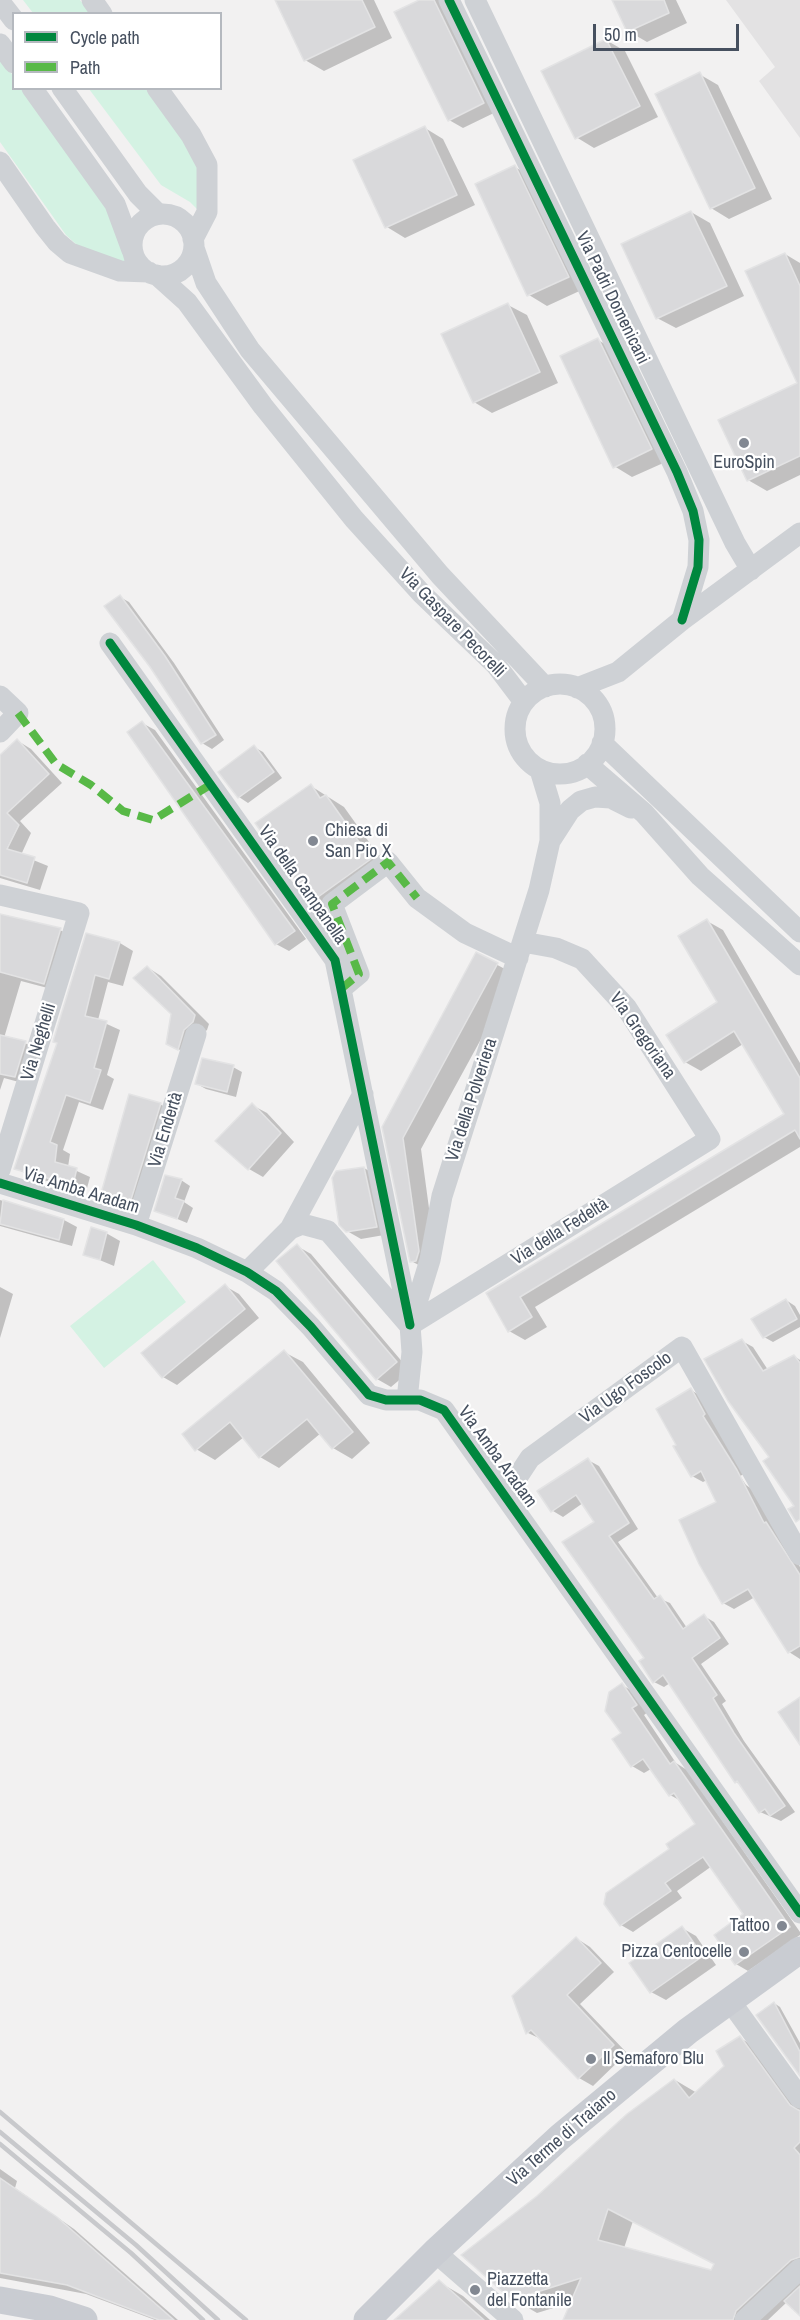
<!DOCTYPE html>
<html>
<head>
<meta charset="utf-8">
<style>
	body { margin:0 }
	#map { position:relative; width:800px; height:2320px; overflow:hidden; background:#f2f1f1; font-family:"Archivo Narrow",sans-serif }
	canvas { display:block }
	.legend { position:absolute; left:12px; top:12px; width:210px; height:78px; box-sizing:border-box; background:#fff; border:2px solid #b5b9bf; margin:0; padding:8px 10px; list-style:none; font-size:18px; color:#46505f }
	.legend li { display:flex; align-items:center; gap:12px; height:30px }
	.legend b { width:30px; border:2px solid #b5b9bf }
	.scale { position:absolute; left:593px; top:24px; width:146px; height:27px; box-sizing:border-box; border:3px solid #46505f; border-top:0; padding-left:8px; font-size:18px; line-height:21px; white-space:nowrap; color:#46505f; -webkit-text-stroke:4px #fff; paint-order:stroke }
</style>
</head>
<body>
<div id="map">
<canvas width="800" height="2320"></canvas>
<ul class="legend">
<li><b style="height:8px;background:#00873e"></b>Cycle path</li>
<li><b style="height:8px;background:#58b947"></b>Path</li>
</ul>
<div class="scale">50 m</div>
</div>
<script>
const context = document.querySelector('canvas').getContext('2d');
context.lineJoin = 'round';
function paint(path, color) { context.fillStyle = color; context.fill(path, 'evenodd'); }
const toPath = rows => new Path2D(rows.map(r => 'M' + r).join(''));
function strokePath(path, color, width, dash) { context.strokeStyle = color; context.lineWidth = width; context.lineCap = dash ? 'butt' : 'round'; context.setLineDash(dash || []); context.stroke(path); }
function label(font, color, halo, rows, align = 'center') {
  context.font = font + ' "Archivo Narrow",sans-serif'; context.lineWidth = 4.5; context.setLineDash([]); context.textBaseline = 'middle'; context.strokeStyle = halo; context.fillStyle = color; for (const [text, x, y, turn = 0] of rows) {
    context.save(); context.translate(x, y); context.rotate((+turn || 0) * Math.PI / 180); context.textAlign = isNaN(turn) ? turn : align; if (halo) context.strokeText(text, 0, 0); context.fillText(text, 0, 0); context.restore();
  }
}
paint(toPath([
	[726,0,800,0,800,138,759,81,775,67]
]), '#e3e2e3');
paint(toPath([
	[23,0,80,0,90,13,33,13],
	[0,57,13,76,14,88,23,89,110,208,132,267,78,246,66,235,0,142],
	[89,89,146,89,181,135,197,165,199,211,190,202,161,185],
	[153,1260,186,1302,104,1368,70,1326]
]), '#d4f2e3');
paint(toPath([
	[277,0,374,0,392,38,324,71,305,60],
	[422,0,439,0,498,111,463,128,449,120],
	[614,0,676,0,687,23,647,42,628,31],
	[606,40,625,51,658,117,594,148,576,137],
	[699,74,718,85,772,199,729,219,711,208],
	[425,128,443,139,475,205,405,238,387,227],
	[515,167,533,178,586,288,547,306,529,295],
	[691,212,710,223,744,296,676,328,657,318],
	[785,254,800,263,800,475,767,491,748,480,799,384],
	[508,305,527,315,558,383,492,413,474,402],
	[598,340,617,351,670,460,632,477,614,466],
	[120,597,129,602,174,663,224,740,212,749,202,743,152,666],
	[142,723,155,730,306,939,289,951,276,944],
	[18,741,31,749,62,783,20,821,31,833,21,855,48,866,40,890,0,878,0,799,22,800,0,776,0,757],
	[254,747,263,752,282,778,248,803,239,797,220,772],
	[311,786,344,807,389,870,331,911,312,901],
	[0,915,60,930,75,938,59,991,21,981,4,1038,25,1043,40,1051,30,1085,4,1078,0,1090],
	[707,921,723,930,800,1063,800,1147,535,1307,547,1327,525,1340,509,1331,488,1293,786,1114,743,1044,701,1071,685,1062,719,1003],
	[87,935,120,943,133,951,123,986,108,982,98,1020,120,1030,107,1075,114,1079,103,1110,79,1102,63,1150,70,1154,68,1167,90,1177,86,1192,29,1176,16,1168,59,1043],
	[477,954,516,975,421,1149,436,1260,430,1271,411,1261,384,1127],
	[147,967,161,976,209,1024,207,1030,182,1051,167,1043,172,1014],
	[233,1067,242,1072,236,1097,206,1089,197,1084],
	[160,1104,174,1113,143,1213,116,1204,102,1196],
	[252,1105,267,1113,294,1142,263,1177,249,1169],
	[364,1168,378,1176,390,1234,361,1239,347,1231],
	[181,1180,190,1186,184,1202,193,1208,187,1223,156,1210],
	[0,1200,64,1220,77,1227,72,1246,0,1226],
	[106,1233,120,1241,114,1266,85,1254],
	[297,1246,311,1254,410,1371,391,1387,377,1379],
	[225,1286,239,1294,259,1318,177,1385,163,1377],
	[0,1287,13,1294,0,1338],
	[786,1300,795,1306,800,1315,800,1327,773,1342,764,1337],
	[742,1341,753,1347,768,1370,794,1356,800,1360,800,1438],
	[284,1352,303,1362,370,1443,352,1459,333,1448,321,1433,279,1468,260,1457,244,1437,215,1460,196,1449],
	[691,1390,701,1396,744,1474,740,1476,746,1485,755,1491,800,1567,800,1659,789,1652,755,1597,734,1609,723,1603,718,1502,707,1480,703,1482,692,1476,678,1445],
	[588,1460,599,1466,638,1529,618,1542,658,1598,670,1603,687,1628,704,1616,714,1622,729,1644,701,1664,726,1701,722,1704,744,1741,795,1812,781,1821,760,1812,742,1786,736,1782,670,1683,664,1687,654,1682,596,1523,583,1503,563,1517,553,1511],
	[622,1685,634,1692,648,1712,644,1715,676,1763,687,1770,800,1932,800,1935,748,1971,736,1964,746,1915,712,1866,677,1891,682,1898,633,1932,621,1925,697,1824,681,1801,670,1795,651,1769,644,1773,632,1766,624,1734],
	[682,1928,696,1936,716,1965,666,2000,651,1992,631,1963],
	[576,1938,590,1947,614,1972,580,2004,627,2053,593,2086,579,2078,543,2040,528,2033,514,1997],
	[774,2003,780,2007,800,2043,800,2074],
	[740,2038,764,2052,800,2102,800,2110,798,2109,800,2112,800,2314,787,2302,768,2320,565,2320,573,2302,537,2313,513,2299,538,2197,675,2080,697,2093,726,2066],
	[633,2221,715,2264,712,2271,624,2248],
	[0,2169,17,2181,15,2188,74,2229,178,2320,155,2320,86,2294,0,2278],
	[439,2282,463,2296,490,2320,398,2320]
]), '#0003');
const building = toPath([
	[275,0,362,0,375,27,304,61,275,0],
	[419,0,434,0,484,103,448,121,394,12,419,0],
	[612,0,664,0,669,13,627,32,612,0],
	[606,39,640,106,575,139,541,71,606,39],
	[700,72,755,188,710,209,655,94,700,72],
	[425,126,457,195,385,228,353,160,425,126],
	[515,165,569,277,527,296,475,184,515,165],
	[691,211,727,286,656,319,621,244,691,211],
	[785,253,800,286,800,456,747,481,718,420,797,383,745,271,785,253],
	[508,303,540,372,473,403,441,334,508,303],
	[598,338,652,449,613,468,560,356,598,338],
	[120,595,165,656,216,735,201,744,150,667,104,606,120,595],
	[142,721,295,931,275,945,127,732,142,721],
	[17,739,49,774,7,813,19,825,7,849,35,857,27,883,0,875,0,755,17,739],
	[254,745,274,772,238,798,218,772,254,745],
	[311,784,320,798,326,795,371,859,311,902,255,823,311,784],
	[0,914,61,928,44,984,0,972,0,914],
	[707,919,800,1078,800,1139,795,1130,520,1297,532,1317,508,1332,486,1293,784,1114,734,1031,684,1063,666,1035,717,1002,678,936,707,919],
	[86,933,120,942,109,979,95,975,85,1016,107,1021,94,1068,101,1070,90,1103,66,1095,50,1142,57,1145,55,1162,77,1168,73,1185,14,1169,57,1043,53,1042,54,1038,86,933],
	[476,952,498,963,403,1138,419,1251,416,1261,410,1262,382,1127,476,952],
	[147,966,195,1015,193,1022,184,1030,178,1050,166,1044,171,1014,133,978,147,966],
	[0,1035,26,1041,15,1077,0,1074,0,1035],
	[202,1058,234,1065,227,1092,195,1084,202,1058],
	[129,1094,161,1103,129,1206,100,1197,129,1094],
	[252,1103,281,1133,248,1170,215,1141,252,1103],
	[364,1167,377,1227,346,1232,339,1225,332,1178,336,1171,364,1167],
	[165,1175,182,1179,175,1198,184,1201,177,1219,154,1211,165,1175],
	[3,1200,64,1219,59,1240,0,1224,3,1200],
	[91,1227,107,1232,100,1260,83,1255,91,1227],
	[297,1244,397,1362,376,1380,276,1261,297,1244],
	[225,1284,245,1309,162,1378,141,1353,225,1284],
	[786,1299,797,1319,763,1338,751,1319,786,1299],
	[742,1339,763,1371,794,1355,800,1363,800,1519,796,1522,788,1509,794,1506,763,1461,769,1457,728,1401,704,1359,742,1339],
	[284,1350,353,1432,332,1449,307,1419,259,1458,230,1422,195,1451,182,1434,284,1350],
	[691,1388,705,1414,703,1416,737,1470,764,1523,766,1522,800,1575,800,1646,788,1653,748,1589,722,1604,699,1564,679,1520,716,1502,701,1471,691,1477,673,1446,676,1445,656,1409,691,1388],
	[588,1458,629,1523,609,1536,654,1599,660,1595,683,1629,704,1614,720,1638,692,1658,717,1695,713,1698,734,1733,785,1806,770,1816,765,1809,759,1813,737,1781,735,1783,663,1675,653,1683,639,1661,644,1658,562,1542,594,1522,576,1495,551,1512,537,1491,588,1458],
	[622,1683,637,1705,632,1708,670,1764,674,1761,790,1927,735,1965,714,1935,743,1914,703,1857,665,1883,671,1891,620,1926,604,1904,606,1893,669,1849,666,1844,695,1824,674,1793,669,1796,643,1759,631,1767,612,1739,621,1733,605,1711,609,1692,622,1683],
	[800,1697,800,1745,778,1712,800,1697],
	[682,1926,703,1956,650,1993,629,1963,682,1926],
	[576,1937,601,1963,567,1995,614,2045,578,2079,531,2030,526,2034,512,1996,576,1937],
	[774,2002,800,2052,800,2076,756,2015,774,2002],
	[740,2036,790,2105,800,2111,800,2142,794,2148,800,2155,800,2257,791,2260,736,2311,733,2320,563,2320,581,2278,512,2300,461,2255,537,2196,627,2114,674,2079,689,2098,724,2066,716,2051,740,2036],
	[608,2209,714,2264,711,2270,598,2240,608,2209],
	[0,2178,57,2217,174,2320,159,2320,67,2285,0,2273,0,2178],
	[439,2280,484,2320,394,2320,439,2280],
	[800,2286,800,2316,784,2301,800,2286]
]);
paint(building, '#d9d9db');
strokePath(building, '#e3e3e4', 1.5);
strokePath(toPath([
	[92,0,102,14],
	[449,0,677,472,693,511,699,540,698,567,682,620],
	[475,0,735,543,751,570],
	[0,2,14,20],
	[0,44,14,63],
	[32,88,115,204,132,250],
	[62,88,138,194,158,214],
	[157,88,191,135,207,165,207,212,193,239],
	[0,162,45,227,57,242,70,253,120,271,149,272],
	'132 245a31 31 0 1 1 62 0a31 31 0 1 1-62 0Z',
	[194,248,206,283,250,350,440,575,545,687],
	[157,275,187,302,263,406,354,519,422,594,496,665,524,702],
	[110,643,335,960,410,1325],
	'515 729a45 45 0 1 1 90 0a45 45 0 1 1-90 0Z',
	[577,688,618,672,682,620,800,533],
	[0,696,18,713,0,732],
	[602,743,800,932],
	[587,764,644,813,700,876,800,965],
	[550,841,570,810,581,801,595,797,611,798,631,808],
	[0,895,79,913,0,1170],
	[341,989,359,974,332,904,388,862,417,898,465,933,518,958],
	[0,1183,136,1225,197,1248,247,1272,276,1291,311,1327,369,1395,386,1400,420,1400,444,1410,800,1913],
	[136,1225,196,1034],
	[290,1229,363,1094],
	[247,1272,290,1229,302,1224,328,1231,409,1325],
	[410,1325,710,1139,626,1007,582,959,556,948,523,942],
	[407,1400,412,1352,410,1325,430,1260,442,1196,539,890,550,841,550,803,540,770],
	[505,1496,530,1458,682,1347,800,1555],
	[730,2001,800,2098],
	[435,2252,513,2320],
	[745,2320,800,2269]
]), '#ced1d5', 21);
strokePath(toPath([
	[0,2300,50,2309,84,2320],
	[367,2320,435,2252,560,2137,688,2031,800,1950]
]), '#c9ccd2', 27);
strokePath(toPath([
	[0,2112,246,2320],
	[0,2132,136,2245,218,2320],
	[0,2144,131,2253,203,2320]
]), '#c8c9cc', 4.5);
strokePath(toPath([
	[18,713,56,764,91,785,123,811,153,820,210,785],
	[341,989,359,974,332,904,388,862,417,898]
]), '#58b947', 8, [15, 8]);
strokePath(toPath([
	[449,0,677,472,693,511,699,540,698,567,682,620],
	[110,643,335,960,410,1325],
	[0,1183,136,1225,197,1248,247,1272,276,1291,311,1327,369,1395,386,1400,420,1400,444,1410,800,1913]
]), '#00873e', 9);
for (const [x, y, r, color] of [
	[744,443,6,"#828892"],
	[313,841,6,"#828892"],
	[782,1926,6,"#828892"],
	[744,1952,6,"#828892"],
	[591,2059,6,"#828892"],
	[475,2290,6,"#828892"]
]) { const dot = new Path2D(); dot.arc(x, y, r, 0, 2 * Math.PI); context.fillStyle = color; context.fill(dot); strokePath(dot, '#fff', 2); }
label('18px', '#46505f', '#fff', [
	["Via Padri Domenicani",612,298,64],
	["Via Gaspare Pecorelli",452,623,46],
	["Via della Campanella",302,885,55],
	["Via Gregoriana",642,1036,55],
	["Via Neghelli",39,1042,-73],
	["Via della Polveriera",472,1100,-72],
	["Via Endertà",166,1130,-73],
	["Via Amba Aradam",81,1191,17],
	["Via della Fedeltà",560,1232,-32],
	["Via Ugo Foscolo",626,1388,-36],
	["Via Amba Aradam",497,1457,54],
	["Via Terme di Traiano",562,2138,-41]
]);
label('18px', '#46505f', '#fff', [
	["EuroSpin",744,463,"center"],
	["Chiesa di",325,831],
	["San Pio X",325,852],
	["Tattoo",770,1926,"right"],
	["Pizza Centocelle",732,1952,"right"],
	["Il Semaforo Blu",603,2059],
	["Piazzetta",487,2280],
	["del Fontanile",487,2301]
], 'left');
</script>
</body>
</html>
